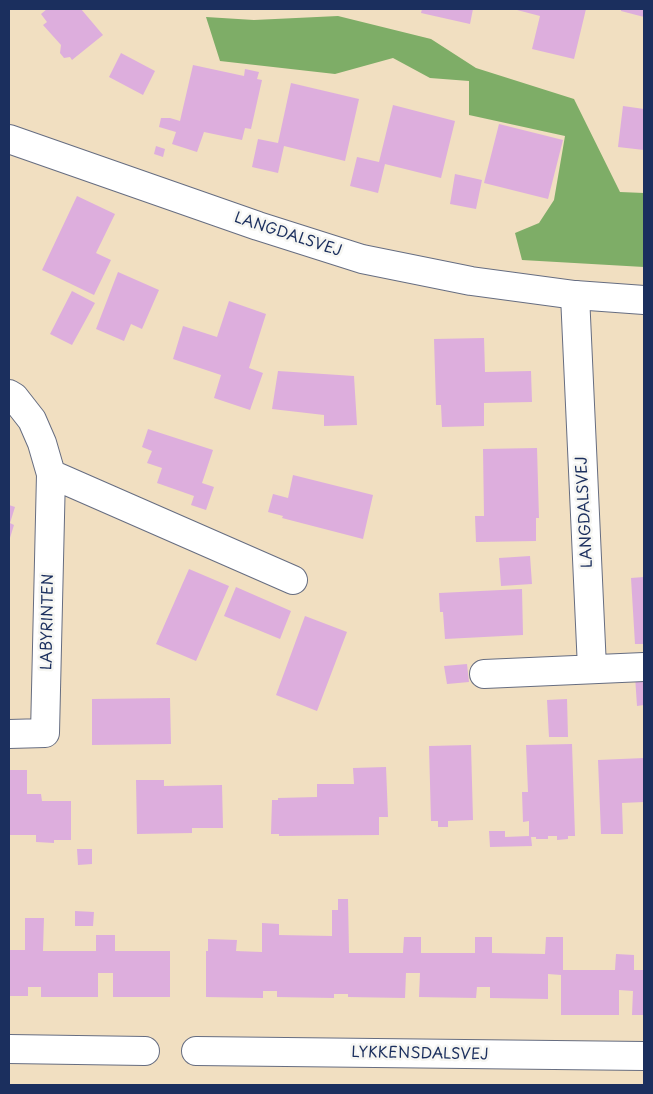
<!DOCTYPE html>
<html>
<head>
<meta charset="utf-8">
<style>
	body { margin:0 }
	#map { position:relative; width:653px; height:1094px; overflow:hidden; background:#f1dfc1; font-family:"Playpen Sans",sans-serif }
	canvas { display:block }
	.frame { position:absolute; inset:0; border:10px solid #1b2f5e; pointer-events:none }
</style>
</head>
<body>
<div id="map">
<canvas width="653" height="1094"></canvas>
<div class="frame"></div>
</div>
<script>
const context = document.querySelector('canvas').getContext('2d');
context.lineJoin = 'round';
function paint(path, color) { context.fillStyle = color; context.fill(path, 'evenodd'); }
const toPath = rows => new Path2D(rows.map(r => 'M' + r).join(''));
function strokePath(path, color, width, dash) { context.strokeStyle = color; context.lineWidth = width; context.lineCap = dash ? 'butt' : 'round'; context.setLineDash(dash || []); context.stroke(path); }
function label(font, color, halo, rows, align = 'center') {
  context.font = font + ' "Playpen Sans",sans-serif'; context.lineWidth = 5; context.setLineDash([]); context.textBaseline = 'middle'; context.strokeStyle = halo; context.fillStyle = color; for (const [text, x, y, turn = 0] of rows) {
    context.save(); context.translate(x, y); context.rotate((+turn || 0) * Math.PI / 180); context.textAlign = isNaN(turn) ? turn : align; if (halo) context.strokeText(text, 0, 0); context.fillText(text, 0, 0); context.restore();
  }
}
paint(toPath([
	[338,16,431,39,476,68,574,99,620,192,644,193,644,267,522,260,515,233,539,223,554,200,565,136,469,115,469,81,430,78,393,58,335,74,220,61,206,17,254,20]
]), '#7ead67');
paint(toPath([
	[47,9,81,9,103,35,72,60,70,57,64,58,60,53,61,45,43,25,47,22,41,14],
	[422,9,473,9,470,24,421,13],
	[518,9,586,9,574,59,532,49,540,16,517,10],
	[621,9,644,9,644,17,621,11],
	[121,53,155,71,143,95,109,77],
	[193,65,244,76,245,69,259,72,257,79,262,80,251,129,245,128,242,140,204,132,197,152,172,144,176,132,159,127,161,118,170,118,180,121],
	[291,83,359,99,345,161,284,146,278,173,252,167,258,139,278,143],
	[393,105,455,121,441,178,385,164,378,193,350,186,357,157,379,162],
	[623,106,644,109,644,150,618,147],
	[499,124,563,140,548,199,484,183],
	[156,146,165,149,163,157,154,154],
	[455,174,482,180,476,209,450,204],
	[77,196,115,214,96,253,111,260,94,295,42,270],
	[118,272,159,290,142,329,131,324,124,341,96,329],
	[72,291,95,303,72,345,50,334],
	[229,301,266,314,249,368,263,373,250,410,214,398,221,375,173,359,183,326,217,337],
	[484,338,485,372,531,371,532,402,484,403,484,426,442,427,441,405,436,405,434,339],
	[278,371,354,376,357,425,324,426,324,415,272,409],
	[148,429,213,450,202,483,214,487,206,510,191,505,194,496,157,483,162,468,147,463,152,451,142,447],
	[537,448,539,518,536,518,536,541,476,542,475,516,484,516,483,449],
	[293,475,373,495,363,539,282,518,283,516,268,512,273,494,288,498],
	[9,505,15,507,10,523,14,525,9,541],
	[530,556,532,584,501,586,499,558],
	[189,569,229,586,196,661,156,644],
	[644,577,644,644,635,644,631,578],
	[236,587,291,611,280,639,224,616],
	[522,589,523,635,445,639,443,612,440,612,439,593],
	[305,616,347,632,317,711,276,695],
	[467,664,469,682,447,684,444,666],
	[635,676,644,676,644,705,637,706],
	[170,698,171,744,92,745,92,699],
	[567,699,568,737,549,737,547,700],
	[572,744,575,836,568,836,568,839,557,840,557,836,548,836,548,839,536,839,536,837,531,837,532,846,490,847,489,831,505,831,505,837,529,836,529,821,523,822,522,792,528,792,526,745],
	[471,745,473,820,448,821,448,827,438,827,438,821,431,821,429,746],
	[644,758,644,802,622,803,623,834,601,834,598,760],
	[386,767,388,817,379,817,379,835,279,836,279,834,271,834,272,800,278,800,278,798,317,797,317,784,354,784,353,768],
	[9,770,27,770,27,794,41,794,42,801,71,801,71,840,54,840,54,843,36,842,36,835,9,835],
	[136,780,164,780,164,786,222,785,223,828,192,828,192,833,137,834],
	[77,849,92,849,92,864,78,865],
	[338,899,348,899,349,953,403,953,404,937,421,937,421,953,475,953,475,937,492,937,492,953,545,954,546,937,563,937,563,970,615,970,616,954,634,955,634,970,644,970,644,1015,632,1015,633,991,619,990,619,1015,561,1015,561,975,548,974,548,999,490,998,490,987,477,987,476,998,419,997,420,973,406,973,405,998,348,997,348,994,334,994,334,998,277,997,277,991,263,991,263,998,206,997,206,951,208,951,208,939,237,940,236,951,262,952,262,923,279,924,279,935,332,936,332,910,338,910],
	[75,911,94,912,93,926,75,926],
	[25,918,44,918,43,951,96,951,96,935,115,935,115,951,170,951,170,997,113,997,113,973,98,973,98,997,41,997,41,987,28,987,28,996,9,996,9,950,25,950]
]), '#ddaedd');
const street = toPath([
	[575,295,592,668],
	[9,394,14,397,32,420,42,443,51,474,45,733,9,734],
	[51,474,293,580],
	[484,674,644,667],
	[9,1049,145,1051],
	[196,1051,644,1056]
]);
const secondary = toPath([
	[9,139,258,226,362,259,471,281,575,295,644,300]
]);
strokePath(street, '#666d81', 30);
strokePath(secondary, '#666d81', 30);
strokePath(street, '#fff', 28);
strokePath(secondary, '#fff', 28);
label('15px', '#1b2f5e', '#f6f6f2', [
	["LANGDALSVEJ",288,235,18],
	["LANGDALSVEJ",585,512,-93],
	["LABYRINTEN",48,622,-89],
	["LYKKENSDALSVEJ",420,1054,1]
]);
</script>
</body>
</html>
